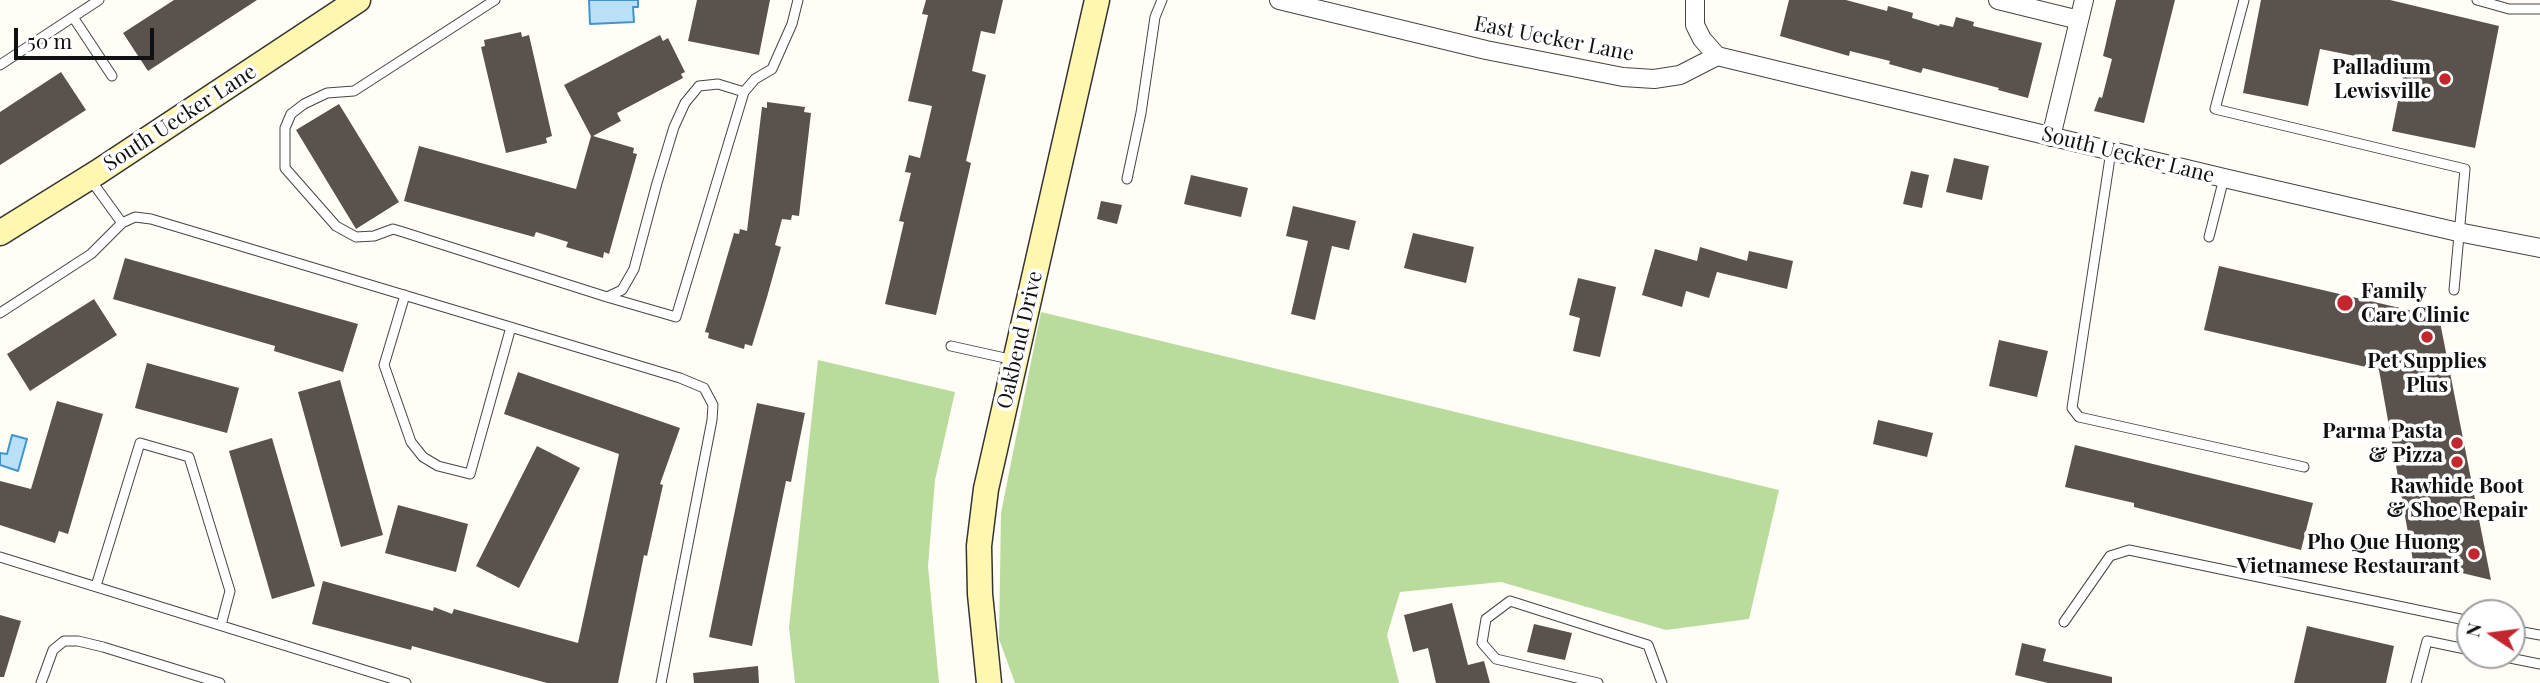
<!DOCTYPE html>
<html>
<head>
<meta charset="utf-8">
<style>
	body { margin:0 }
	#map { position:relative; width:2540px; height:683px; overflow:hidden; background:#fffdf5; font-family:"Playfair Display",serif }
	canvas { display:block }
	.north { position:absolute; left:2456px; top:599px; width:70px; height:70px; box-sizing:border-box; background:#fff; border:2px solid #a0a0a0; border-radius:50%; rotate:283deg; font-size:19px; font-weight:700; line-height:28px; text-align:center; color:#111 }
	.north::after { content:''; display:block; margin:auto; width:24px; height:32px; background:#c4262e; clip-path:polygon(50% 0,100% 100%,50% 72%,0 100%) }
	.scale { position:absolute; left:14px; top:28px; width:140px; height:32px; box-sizing:border-box; border:4px solid #111; border-top:0; padding-left:9px; font-size:21px; line-height:24px; white-space:nowrap; color:#111; -webkit-text-stroke:5px #fff; paint-order:stroke }
</style>
</head>
<body>
<div id="map">
<canvas width="2540" height="683"></canvas>
<div class="north">N</div>
<div class="scale">50 m</div>
</div>
<script>
const context = document.querySelector('canvas').getContext('2d');
context.lineJoin = 'round';
function paint(path, color) { context.fillStyle = color; context.fill(path, 'evenodd'); }
const toPath = rows => new Path2D(rows.map(r => 'M' + r).join(''));
function strokePath(path, color, width, dash) { context.strokeStyle = color; context.lineWidth = width; context.lineCap = dash ? 'butt' : 'round'; context.setLineDash(dash || []); context.stroke(path); }
function label(font, color, halo, rows, align = 'center') {
  context.font = font + ' "Playfair Display",serif'; context.lineWidth = 7; context.setLineDash([]); context.textBaseline = 'middle'; context.strokeStyle = halo; context.fillStyle = color; for (const [text, x, y, turn = 0] of rows) {
    context.save(); context.translate(x, y); context.rotate((+turn || 0) * Math.PI / 180); context.textAlign = isNaN(turn) ? turn : align; if (halo) context.strokeText(text, 0, 0); context.fillText(text, 0, 0); context.restore();
  }
}
paint(toPath([
	[1041,312,1779,490,1749,619,1666,630,1501,582,1400,592,1387,635,1399,683,1015,683,999,639,1001,513],
	[818,360,955,392,935,480,928,566,939,683,795,683,789,627]
]), '#b9dc9c');
const water = toPath([
	[589,0,638,0,638,7,633,7,634,22,590,24,589,0],
	[12,435,27,439,18,471,0,465,0,453,7,454,12,435]
]);
paint(water, '#b9e0f7');
strokePath(water, '#3f96cf', 2);
paint(toPath([
	[174,0,257,0,148,71,123,33],
	[697,0,770,0,759,55,688,41],
	[926,0,1003,0,995,34,981,31,972,71,986,75,966,161,971,163,936,315,885,304,904,222,899,221,911,173,905,172,909,155,920,158,932,106,908,101,928,15,922,14],
	[1789,0,1846,0,1887,11,1888,6,1913,13,1912,18,1939,26,1940,24,1953,27,1956,17,1974,22,1973,26,2042,43,2028,98,1998,90,1999,88,1923,68,1921,73,1889,64,1890,61,1850,51,1849,56,1780,36],
	[2116,0,2175,0,2144,123,2094,111,2099,97,2102,98,2112,59,2103,56],
	[2261,0,2390,0,2499,26,2475,148,2392,131,2405,66,2320,49,2308,106,2243,93],
	[521,32,522,37,529,35,552,136,546,138,547,143,506,153,481,47,485,46,484,40],
	[660,35,663,41,668,38,685,72,681,74,683,78,617,113,621,121,593,136,634,148,633,153,637,154,609,254,604,252,603,258,566,247,568,242,536,232,534,237,404,201,419,146,576,189,591,136,564,85],
	[61,72,86,110,0,165,0,112],
	[767,102,805,107,804,112,811,113,799,216,792,215,791,220,782,219,775,245,781,247,767,297,752,346,745,344,744,349,708,338,709,333,705,332,734,233,739,234,740,229,747,231,762,107,767,108],
	[339,104,399,202,356,229,296,130],
	[1954,158,1989,166,1982,200,1946,192],
	[1911,171,1929,175,1922,208,1903,204],
	[1191,175,1248,188,1241,217,1184,204],
	[1101,201,1122,205,1117,224,1097,219],
	[1293,206,1356,221,1349,250,1332,246,1315,320,1291,314,1308,241,1286,236],
	[1413,233,1474,247,1466,283,1404,268],
	[1700,247,1747,261,1749,251,1793,261,1787,289,1717,272,1709,298,1686,291,1682,307,1642,295,1655,249,1697,261],
	[125,258,358,324,343,372,274,351,275,346,113,299],
	[2219,266,2439,317,2491,580,2413,561,2379,370,2204,330],
	[1578,278,1616,287,1600,357,1573,351,1580,318,1569,315],
	[94,299,117,335,30,391,7,354],
	[1999,340,2048,351,2037,397,1989,386],
	[147,363,239,388,227,433,135,408],
	[518,372,680,428,660,484,663,485,647,556,644,555,618,683,547,683,412,646,411,650,312,624,323,581,433,611,434,607,452,614,454,609,578,643,619,454,504,414],
	[340,380,383,535,341,547,298,392],
	[57,401,103,414,68,534,59,531,55,543,0,525,0,481,31,489],
	[757,403,805,413,791,482,786,481,752,646,709,637],
	[1878,420,1933,433,1927,457,1873,444],
	[272,438,315,586,272,599,229,451],
	[2075,445,2313,503,2301,550,2134,507,2134,503,2065,487],
	[537,446,580,468,519,588,476,566],
	[398,505,468,524,456,572,385,553],
	[1452,603,1468,665,1484,661,1490,683,1436,683,1428,648,1413,652,1404,615],
	[0,615,21,621,4,677,0,677],
	[1534,624,1572,633,1565,660,1527,652],
	[2307,626,2394,646,2386,683,2294,683],
	[2022,643,2046,649,2043,661,2112,677,2112,683,2048,683,2015,675],
	[758,666,759,683,694,683,693,673]
]), '#5a524d');
const lane = toPath([
	[495,0,354,91,327,93,304,104,291,114,285,128,285,168,336,226,356,237,374,236,393,229,403,232,607,297,622,290,634,269,657,183,674,127,685,103,699,86,718,84,744,92],
	[2244,0,2215,109,2465,169,2454,290],
	[2477,0,2509,9,2540,9],
	[73,17,112,76],
	[0,65,99,0],
	[2111,151,2072,408,2079,417,2304,467],
	[90,179,122,223],
	[1127,179,1141,113,1155,17,1162,0],
	[2209,237,2224,178],
	[405,295,384,365,411,442,423,457,438,466,470,474,511,327],
	[607,297,676,317,744,92,755,79,772,69,792,24,798,0],
	[0,313,91,254,122,223,135,217,151,219,680,378,704,388,713,405,712,420,661,683],
	[951,346,1014,360],
	[0,557,406,683],
	[96,586,140,443,189,457,230,591,221,625],
	[2064,622,2110,556,2129,550,2470,621],
	[2512,630,2540,635],
	[2495,655,2540,664],
	[41,683,53,650,64,641,78,641,103,647,220,683],
	[1598,683,1496,659,1482,643,1486,619,1510,601,1648,645,1662,683],
	[2416,683,2427,641,2470,650]
]);
const street = toPath([
	[1279,0,1486,50,1623,77,1654,79,1680,75,1717,56],
	[1695,0,1695,25,1702,39,1717,56],
	[1998,0,2079,20],
	[1717,56,2224,178,2458,232,2540,248],
	[2051,137,2084,0]
]);
const secondary = toPath([
	[0,233,98,172,358,0],
	[989,683,980,594,979,546,986,489,1097,0]
]);
strokePath(lane, '#444', 11);
strokePath(street, '#444', 20);
strokePath(secondary, '#333', 27);
strokePath(lane, '#fff', 9);
strokePath(street, '#fff', 18);
strokePath(secondary, '#fff6b0', 24);
for (const [x, y, r, color] of [
	[2445,79,7,"#c4262e"],
	[2345,303,9,"#c4262e"],
	[2427,337,7,"#c4262e"],
	[2457,443,7,"#c4262e"],
	[2457,462,7,"#c4262e"],
	[2474,554,7,"#c4262e"]
]) { const dot = new Path2D(); dot.arc(x, y, r, 0, 2 * Math.PI); context.fillStyle = color; context.fill(dot); strokePath(dot, '#fff', 2.5); }
label('21px', '#111', '#fff', [
	["East Uecker Lane",1554,39,11],
	["South Uecker Lane",180,118,-33],
	["South Uecker Lane",2128,155,14],
	["Oakbend Drive",1020,340,-77]
]);
label('bold 21px', '#111', '#fff', [
	["Palladium",2431,67],
	["Lewisville",2431,91],
	["Family",2361,291,"left"],
	["Care Clinic",2361,315,"left"],
	["Pet Supplies",2427,361,"center"],
	["Plus",2427,385,"center"],
	["Parma Pasta",2443,431],
	["& Pizza",2443,455],
	["Rawhide Boot",2457,486,"center"],
	["& Shoe Repair",2457,510,"center"],
	["Pho Que Huong",2460,542],
	["Vietnamese Restaurant",2460,566]
], 'right');
</script>
</body>
</html>
